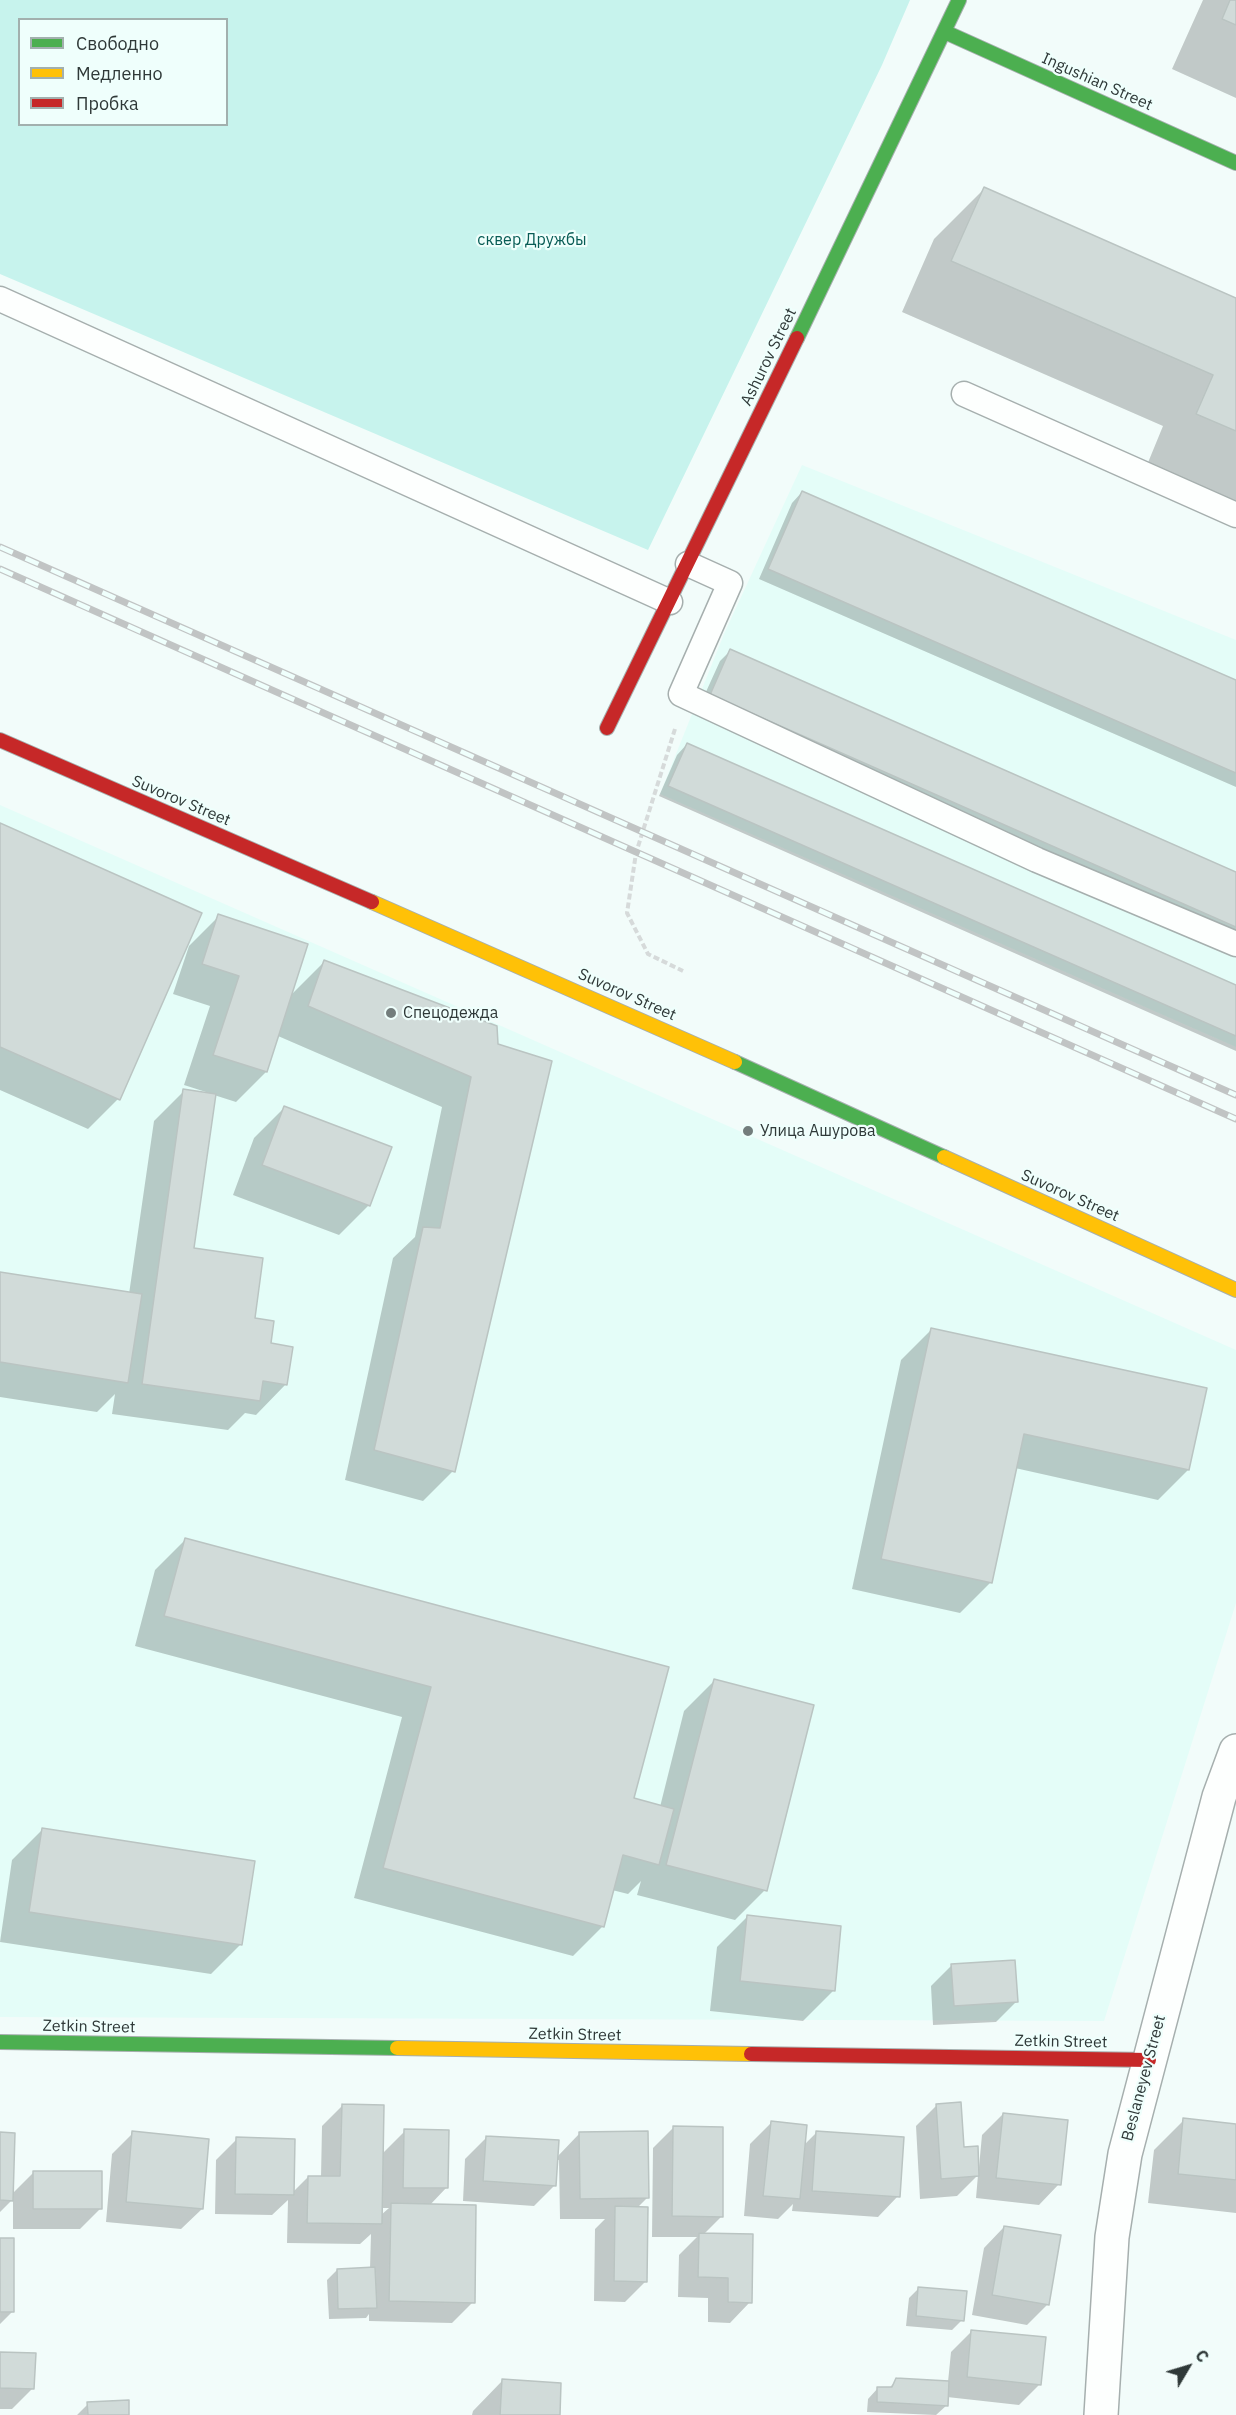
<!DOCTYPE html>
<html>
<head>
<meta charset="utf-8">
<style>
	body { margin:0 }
	#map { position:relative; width:1236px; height:2415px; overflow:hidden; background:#f2fcfa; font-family:"IBM Plex Sans",sans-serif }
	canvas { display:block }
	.legend { position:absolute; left:18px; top:18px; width:210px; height:108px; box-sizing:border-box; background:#effffc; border:2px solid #a2b0ae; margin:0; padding:8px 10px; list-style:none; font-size:18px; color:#2f3938 }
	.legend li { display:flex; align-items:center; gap:12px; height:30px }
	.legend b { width:30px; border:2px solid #a2b0ae }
	.north { position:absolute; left:1158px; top:2337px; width:60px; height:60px; -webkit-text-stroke:4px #effffc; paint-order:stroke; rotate:52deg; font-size:16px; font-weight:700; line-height:24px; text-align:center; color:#2f3938 }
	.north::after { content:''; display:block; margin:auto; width:21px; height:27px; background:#2f3938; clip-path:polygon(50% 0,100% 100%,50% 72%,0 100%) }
</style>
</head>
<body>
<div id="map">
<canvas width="1236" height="2415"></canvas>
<ul class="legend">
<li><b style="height:8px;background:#4caf50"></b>Свободно</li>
<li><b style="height:8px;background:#ffc107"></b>Медленно</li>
<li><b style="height:8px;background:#c62828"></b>Пробка</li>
</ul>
<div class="north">С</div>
</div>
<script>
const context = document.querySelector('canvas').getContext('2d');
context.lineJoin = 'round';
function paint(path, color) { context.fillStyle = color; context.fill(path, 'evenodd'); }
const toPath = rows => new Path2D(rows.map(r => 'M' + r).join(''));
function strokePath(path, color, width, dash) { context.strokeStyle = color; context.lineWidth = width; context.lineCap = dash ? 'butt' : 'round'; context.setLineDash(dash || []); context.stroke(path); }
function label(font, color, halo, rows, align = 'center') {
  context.font = font + ' "IBM Plex Sans",sans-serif'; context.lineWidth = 4.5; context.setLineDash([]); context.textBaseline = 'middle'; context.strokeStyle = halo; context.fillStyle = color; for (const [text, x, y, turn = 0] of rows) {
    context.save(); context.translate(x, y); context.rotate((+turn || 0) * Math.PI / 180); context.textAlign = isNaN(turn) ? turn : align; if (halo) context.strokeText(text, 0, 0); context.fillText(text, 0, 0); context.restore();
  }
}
paint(toPath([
	[802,465,1236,640,1236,1047,660,794,724,634],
	[0,805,1236,1350,1236,1603,1104,2021,0,2017]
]), '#e4fdf8');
paint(toPath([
	[0,0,910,0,882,65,648,550,0,274],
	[20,20,226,20,226,124,20,124]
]), '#c7f3ed');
paint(toPath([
	[1203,0,1236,0,1236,98,1172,69],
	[984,189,1236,300,1236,504,1147,465,1163,426,902,312,934,239],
	[802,492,1236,681,1236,787,759,579,792,503],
	[730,651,1236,873,1236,941,700,705,720,661],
	[687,744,1236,987,1236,1051,659,796,677,755],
	[0,824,118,1099,88,1129,0,1090],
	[219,916,290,996,324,962,496,1027,453,1471,423,1501,345,1480,393,1258,415,1237,442,1107,278,1036,266,1072,236,1102,214,1095,193,1249,253,1320,270,1344,286,1384,256,1415,245,1413,228,1430,112,1414,115,1394,97,1412,0,1397,0,1273,129,1294,154,1121,184,1091,208,1094,209,1093,184,1085,210,1006,173,994,189,946],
	[284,1108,369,1205,339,1235,233,1195,254,1138],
	[931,1330,1188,1470,1158,1500,1015,1468,990,1583,960,1613,852,1589,901,1360],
	[185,1540,632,1800,660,1807,684,1711,714,1681,765,1890,735,1920,637,1895,641,1881,628,1894,612,1890,603,1926,573,1956,354,1898,402,1717,135,1646,155,1570],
	[42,1830,241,1944,211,1974,0,1942,12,1860],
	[747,1917,833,1991,803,2021,710,2011,717,1947],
	[952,1965,1017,2001,996,2022,933,2025,931,1986],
	[937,2105,963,2148,977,2166,979,2167,982,2135,1003,2114,1059,2184,1039,2205,976,2198,978,2175,957,2196,920,2199,916,2126],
	[342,2106,382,2154,405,2131,447,2187,429,2206,473,2302,452,2323,369,2321,369,2314,366,2318,329,2319,327,2280,337,2270,370,2269,371,2234,360,2244,287,2243,288,2200,272,2215,215,2214,216,2160,237,2139,292,2193,308,2177,321,2177,322,2126],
	[381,2208,389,2208,381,2215],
	[1184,2120,1236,2125,1236,2213,1148,2203,1154,2150],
	[771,2123,803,2146,816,2133,898,2196,878,2217,792,2211,793,2204,778,2219,744,2216,750,2144],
	[673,2128,722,2216,704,2234,750,2302,730,2323,708,2322,708,2298,678,2297,679,2255,697,2237,652,2237,653,2148],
	[133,2133,202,2209,181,2229,106,2222,112,2154],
	[0,2134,12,2194,34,2172,101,2208,80,2229,13,2229,13,2199,0,2212],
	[579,2134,647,2198,637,2208,645,2282,625,2302,594,2301,595,2229,605,2219,560,2219,559,2160,556,2160,555,2185,534,2206,463,2201,465,2159,486,2138,557,2157],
	[1004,2227,1048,2304,1027,2325,972,2315,984,2248],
	[0,2239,13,2311,0,2324],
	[919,2288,962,2320,952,2330,906,2326,909,2298],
	[972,2331,1040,2384,1019,2405,947,2397,947,2405,936,2415,867,2412,868,2399,878,2388,888,2389,897,2380,948,2382,951,2352],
	[0,2353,33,2388,12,2409,0,2409],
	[503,2380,558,2415,472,2415,473,2411],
	[88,2404,128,2415,77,2415]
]), '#0003');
const building = toPath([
	[1230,0,1236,0,1236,25,1222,19,1230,0],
	[984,187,1236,298,1236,431,1196,414,1213,375,951,261,984,187],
	[802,491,1236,680,1236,773,768,569,802,491],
	[730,649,1236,872,1236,927,710,695,730,649],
	[687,743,1236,985,1236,1036,668,786,687,743],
	[0,823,202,913,120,1100,0,1047,0,823],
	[218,914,308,944,267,1072,213,1055,239,976,202,964,218,914],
	[324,960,497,1026,498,1044,552,1061,455,1472,374,1450,423,1227,440,1228,471,1077,308,1006,324,960],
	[183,1089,216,1094,194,1248,263,1258,255,1318,274,1321,271,1343,293,1347,287,1385,263,1381,260,1401,142,1384,183,1089],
	[284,1106,392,1147,370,1206,262,1165,284,1106],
	[0,1272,142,1294,128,1383,0,1362,0,1272],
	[931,1328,1207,1388,1189,1470,1024,1434,992,1583,881,1559,931,1328],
	[185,1538,669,1667,634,1798,674,1809,659,1865,623,1855,604,1927,383,1868,431,1687,164,1616,185,1538],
	[714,1679,814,1705,767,1891,666,1865,714,1679],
	[42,1828,255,1861,242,1945,29,1912,42,1828],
	[747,1915,841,1926,835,1991,740,1981,747,1915],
	[1015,1960,1018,2002,954,2006,951,1964,1015,1960],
	[961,2102,964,2147,978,2146,979,2176,941,2179,936,2104,961,2102],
	[342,2104,384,2105,382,2224,307,2223,308,2176,340,2176,342,2104],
	[1003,2113,1068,2120,1061,2185,996,2178,1003,2113],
	[1183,2118,1236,2124,1236,2180,1178,2174,1183,2118],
	[771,2121,807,2125,800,2199,763,2196,771,2121],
	[673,2126,723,2127,723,2217,672,2216,673,2126],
	[404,2129,449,2130,448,2188,403,2188,404,2129],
	[132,2131,209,2139,203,2209,126,2202,132,2131],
	[648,2131,649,2198,580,2199,579,2132,648,2131],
	[816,2131,904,2137,900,2197,812,2191,816,2131],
	[0,2132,15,2133,13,2201,0,2200,0,2132],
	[486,2136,559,2140,556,2186,483,2181,486,2136],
	[236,2137,295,2139,294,2195,235,2194,236,2137],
	[33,2171,102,2171,102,2209,33,2209,33,2171],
	[391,2203,476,2205,475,2303,389,2301,391,2203],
	[615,2206,648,2207,647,2282,614,2281,615,2206],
	[1004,2226,1061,2235,1049,2305,992,2295,1004,2226],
	[699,2233,753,2234,752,2303,728,2302,728,2278,698,2277,699,2233],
	[0,2238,14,2238,14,2312,0,2312,0,2238],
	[375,2267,377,2308,338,2309,337,2269,375,2267],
	[918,2287,967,2291,964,2321,916,2316,918,2287],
	[971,2330,1046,2337,1041,2385,967,2377,971,2330],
	[0,2352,36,2353,34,2389,0,2388,0,2352],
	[896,2378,949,2381,948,2406,877,2402,877,2387,892,2387,896,2378],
	[502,2379,561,2383,560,2415,500,2415,502,2379],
	[129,2400,129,2415,88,2415,87,2402,129,2400]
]);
paint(building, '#d1dbd9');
strokePath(building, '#bac4c2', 1.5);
const lane = toPath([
	[0,299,670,602],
	[964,394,1236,515],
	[688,564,730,583,681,694,1037,860,1236,944]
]);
const street = toPath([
	[1101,2415,1112,2237,1125,2154,1219,1797,1236,1751]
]);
const fast = toPath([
	[945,32,1236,163],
	[797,338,959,0],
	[735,1062,944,1157],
	[0,2042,397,2048]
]);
const slow = toPath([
	[372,902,735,1062],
	[944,1157,1236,1290],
	[397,2048,751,2054]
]);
const jam = toPath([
	[607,728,797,338],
	[0,740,372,902],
	[751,2054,1149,2060]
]);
strokePath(lane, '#a6afae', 27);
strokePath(street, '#a6afae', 36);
strokePath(fast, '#a6afae', 16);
strokePath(slow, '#a6afae', 16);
strokePath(jam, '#a6afae', 16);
strokePath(toPath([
	[675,729,636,853,627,913,648,954,683,971]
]), '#d6dada', 4, [6, 3]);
strokePath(lane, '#fdfffe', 24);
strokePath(street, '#fdfffe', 33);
strokePath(fast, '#4caf50', 14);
strokePath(slow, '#ffc107', 14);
strokePath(jam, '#c62828', 14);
const rail = toPath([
	[0,547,1236,1095],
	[0,569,1236,1119]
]);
strokePath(rail, '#c1c4c4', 7);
strokePath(rail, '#effffc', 4.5, [14]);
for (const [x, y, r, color] of [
	[391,1013,6,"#737d7c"],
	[748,1131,6,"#737d7c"]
]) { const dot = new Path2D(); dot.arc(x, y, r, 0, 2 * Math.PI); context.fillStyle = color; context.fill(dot); strokePath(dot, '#effffc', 2); }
label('16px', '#2f3938', '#effffc', [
	["Ingushian Street",1097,82,24],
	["Ashurov Street",769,357,-64],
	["Suvorov Street",181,801,23],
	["Suvorov Street",627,995,24],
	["Suvorov Street",1070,1196,24],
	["Zetkin Street",89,2027,1],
	["Zetkin Street",575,2035,1],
	["Zetkin Street",1061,2042,1],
	["Beslaneyev Street",1144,2078,-75]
]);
label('16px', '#075c55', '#effffc', [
	["сквер Дружбы",532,240]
]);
label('16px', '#2f3938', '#effffc', [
	["Спецодежда",403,1013],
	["Улица Ашурова",760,1131]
], 'left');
</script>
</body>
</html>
